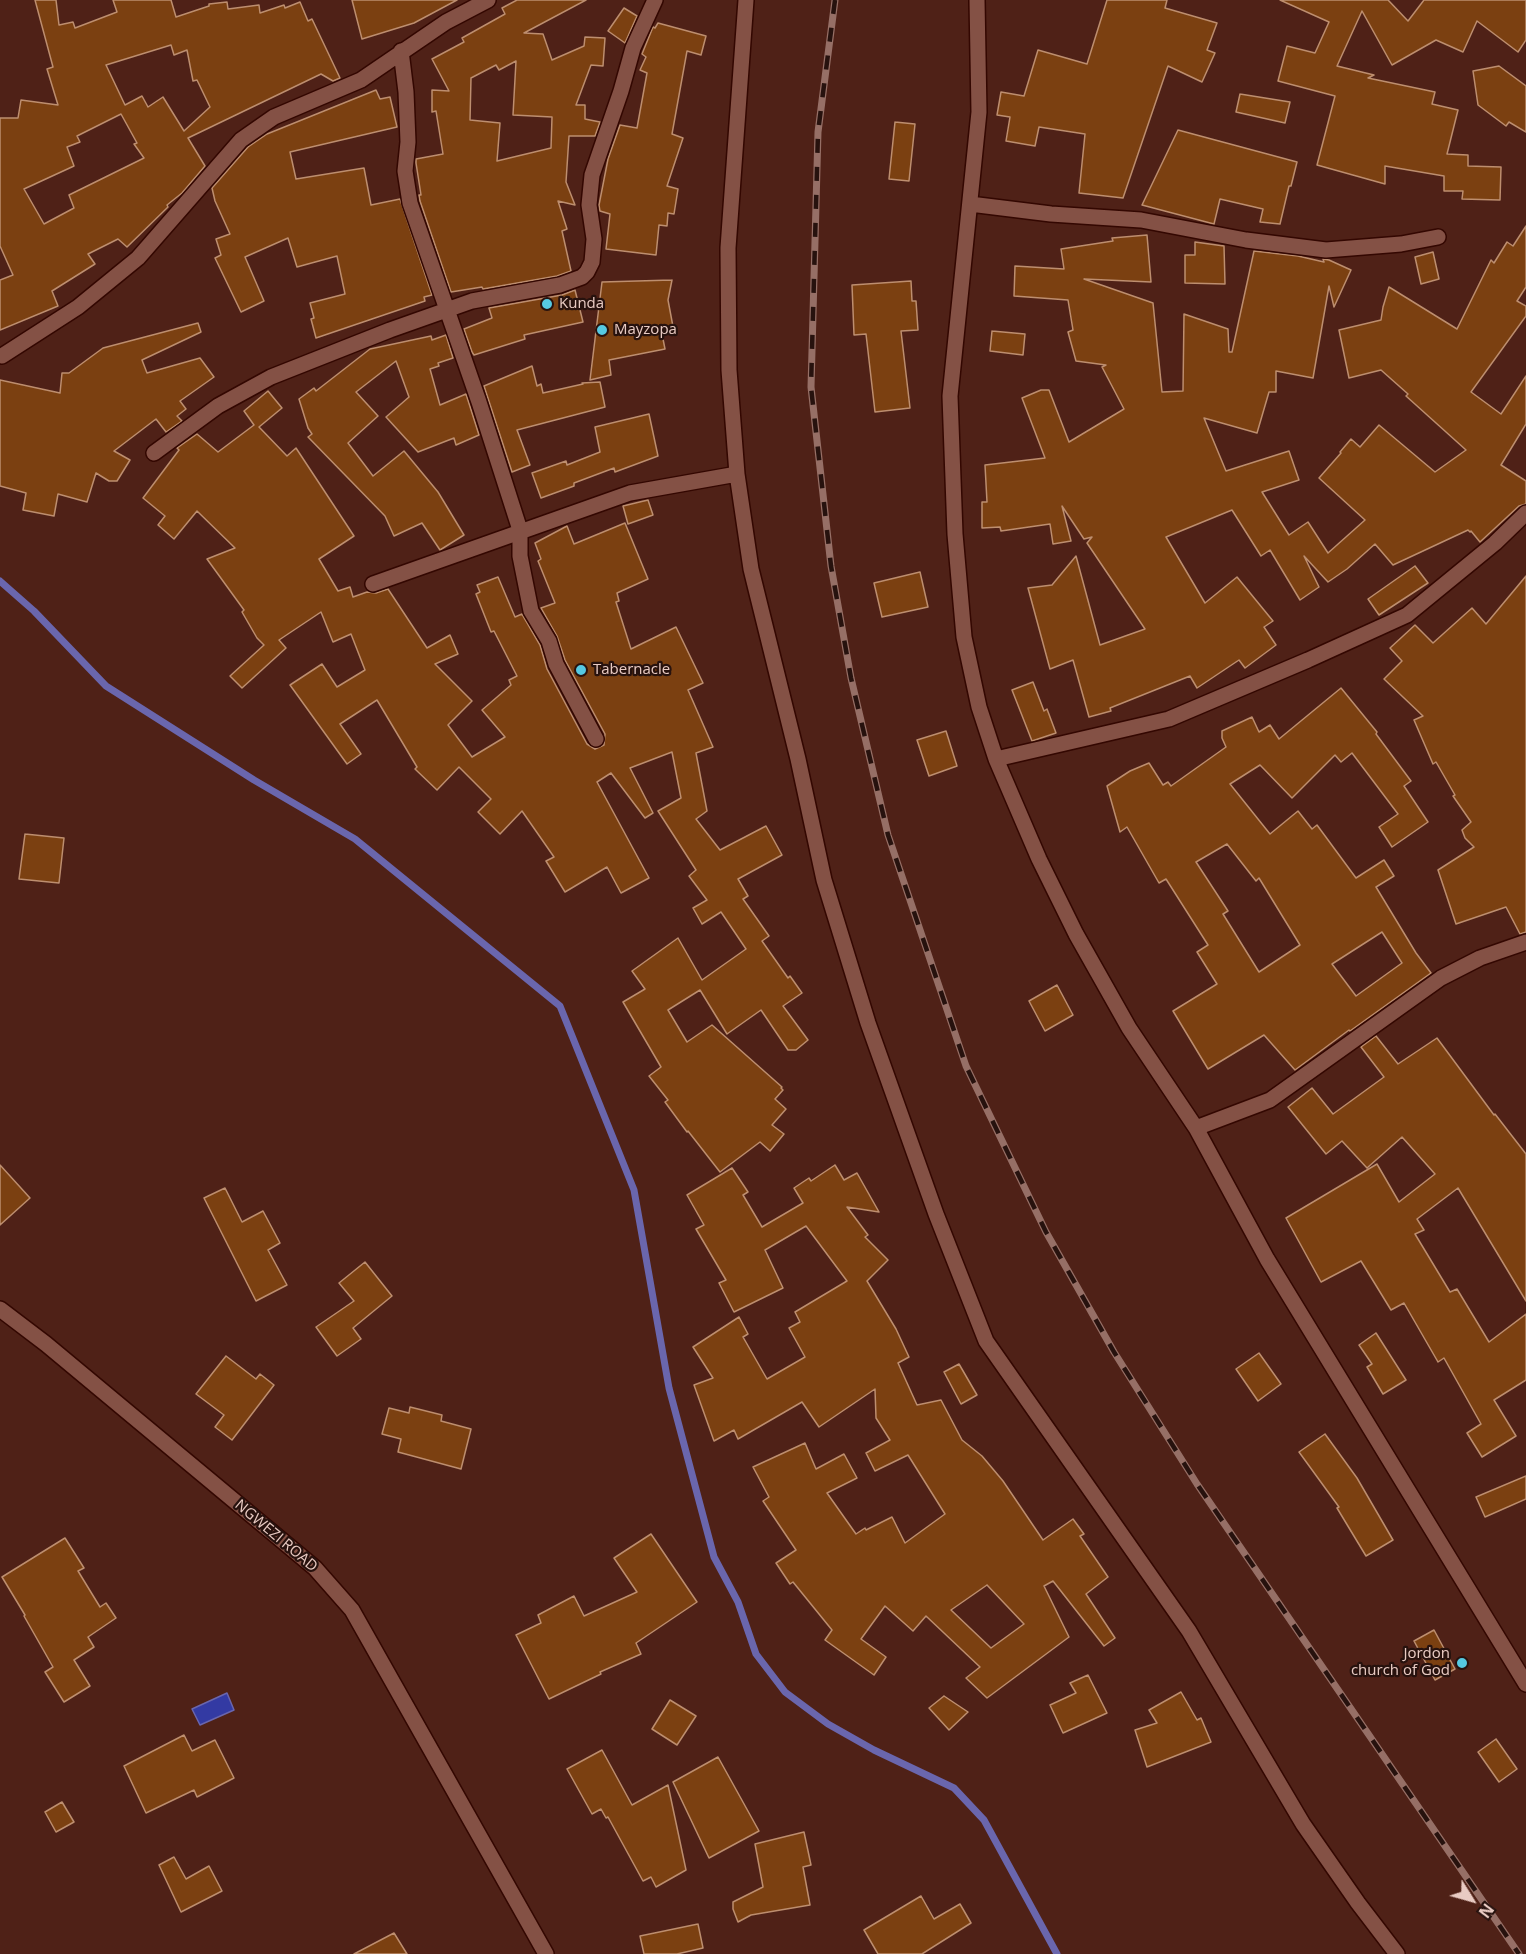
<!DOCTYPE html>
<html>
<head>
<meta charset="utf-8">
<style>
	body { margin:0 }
	#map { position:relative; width:1526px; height:1954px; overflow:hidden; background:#4f2117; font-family:"Open Sans",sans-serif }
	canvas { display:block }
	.north { position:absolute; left:1442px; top:1870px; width:60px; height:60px; -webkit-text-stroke:4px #27120e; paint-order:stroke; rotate:127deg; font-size:16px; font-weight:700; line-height:24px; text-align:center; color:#e9cbc3 }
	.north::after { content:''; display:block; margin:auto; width:21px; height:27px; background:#e9cbc3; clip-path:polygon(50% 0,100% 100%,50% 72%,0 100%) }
</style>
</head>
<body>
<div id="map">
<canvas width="1526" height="1954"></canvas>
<div class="north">N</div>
</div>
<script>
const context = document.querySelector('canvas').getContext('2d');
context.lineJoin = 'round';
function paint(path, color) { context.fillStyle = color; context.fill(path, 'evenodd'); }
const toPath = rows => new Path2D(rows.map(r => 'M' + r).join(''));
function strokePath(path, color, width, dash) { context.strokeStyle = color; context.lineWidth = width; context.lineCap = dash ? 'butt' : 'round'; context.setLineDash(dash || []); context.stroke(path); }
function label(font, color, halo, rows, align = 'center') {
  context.font = font + ' "Open Sans",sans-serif'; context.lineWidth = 4.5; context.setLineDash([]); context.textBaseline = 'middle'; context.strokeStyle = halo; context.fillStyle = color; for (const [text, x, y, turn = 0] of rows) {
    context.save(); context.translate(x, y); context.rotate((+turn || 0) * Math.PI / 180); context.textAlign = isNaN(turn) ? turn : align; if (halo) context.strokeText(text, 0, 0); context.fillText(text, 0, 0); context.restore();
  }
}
const water = toPath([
	[227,1693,234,1710,200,1725,192,1709,227,1693]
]);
paint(water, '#333aa3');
strokePath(water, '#6a66ad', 1.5);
strokePath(toPath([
	[0,581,34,611,106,686,254,780,355,839,560,1006,634,1190,669,1388,714,1557,738,1602,756,1654,785,1692,828,1724,874,1750,954,1788,984,1820,1057,1954]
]), '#6a66ad', 7);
const building = toPath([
	[35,0,56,0,59,25,73,22,75,28,117,12,113,0,171,0,176,17,209,6,209,4,227,2,228,9,259,5,260,13,284,5,285,8,300,2,308,21,312,19,340,78,333,81,321,74,188,138,205,166,182,193,167,205,168,207,127,247,118,239,88,254,95,264,52,291,58,306,0,330,0,280,13,275,0,246,0,118,18,118,21,100,58,105,47,69,53,67,35,0],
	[171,45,174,55,187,50,193,81,197,80,210,107,184,131,163,97,148,107,142,96,125,105,106,65,171,45],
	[121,114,137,143,134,144,144,158,69,195,74,208,44,224,24,189,74,166,67,147,80,142,77,136,121,114],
	[352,0,457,0,414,23,362,39,352,0],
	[517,0,586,0,524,33,543,34,552,60,584,46,585,37,605,38,603,66,591,65,576,105,585,105,585,119,600,122,595,136,569,136,566,182,575,205,558,201,567,229,562,231,571,271,557,276,483,289,482,287,451,292,420,201,419,195,421,195,416,163,416,159,443,154,436,111,432,112,432,90,449,91,432,59,464,42,462,38,505,14,502,8,517,0],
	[516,61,513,115,552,117,551,148,497,161,500,123,470,120,471,78,496,65,499,70,516,61],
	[1107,0,1167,0,1165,8,1217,23,1207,50,1215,53,1202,82,1168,66,1123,198,1079,193,1085,134,1039,127,1035,146,1006,141,1010,117,997,115,1001,92,1024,96,1038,50,1087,64,1107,0],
	[1280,0,1388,0,1408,21,1424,0,1526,0,1526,40,1518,52,1477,21,1463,52,1436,40,1392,65,1362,11,1337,66,1374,75,1368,78,1435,92,1432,104,1458,110,1447,154,1468,155,1468,166,1501,167,1500,200,1462,199,1463,191,1444,191,1444,176,1385,166,1385,184,1317,165,1335,96,1278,81,1287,46,1315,53,1329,22,1280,0],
	[624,8,637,16,625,43,608,31,624,8],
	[658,23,706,36,701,55,687,51,672,134,683,138,667,186,678,189,674,214,668,213,667,226,659,225,656,255,606,249,610,214,600,211,599,205,608,159,620,125,637,128,647,73,640,70,646,57,642,54,653,27,655,28,658,23],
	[1499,66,1526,86,1526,132,1509,122,1506,126,1478,105,1473,71,1499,66],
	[376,90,380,99,390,97,397,127,290,152,296,179,364,168,371,205,400,199,432,295,424,297,425,301,316,338,311,319,314,318,310,303,345,294,337,256,297,267,288,238,245,257,264,301,241,312,215,258,221,255,216,239,230,234,215,201,212,188,248,147,267,134,376,90],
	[1240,94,1290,102,1285,123,1236,112,1240,94],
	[895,122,915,124,909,181,889,179,895,122],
	[1178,130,1297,162,1291,186,1289,186,1280,224,1260,222,1263,209,1220,199,1214,224,1142,205,1178,130],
	[1526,226,1526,287,1517,301,1526,306,1526,316,1471,392,1501,414,1526,376,1526,424,1501,465,1526,481,1526,504,1519,506,1480,542,1471,531,1470,532,1468,530,1393,565,1375,544,1347,569,1328,582,1304,556,1319,587,1300,600,1270,550,1261,556,1232,510,1166,537,1205,603,1237,577,1273,621,1264,627,1276,645,1245,668,1239,660,1197,688,1190,676,1110,708,1111,711,1089,717,1073,660,1050,669,1028,588,1052,585,1076,556,1100,645,1145,629,1087,543,1092,537,1084,539,1062,506,1071,541,1053,544,1050,524,1001,531,1000,527,982,528,982,502,987,502,985,465,1045,458,1022,398,1041,390,1049,390,1069,442,1124,409,1102,367,1106,365,1076,361,1068,332,1073,330,1068,300,1014,296,1015,266,1064,269,1061,249,1113,241,1112,238,1147,235,1151,282,1084,279,1153,303,1162,392,1183,391,1184,314,1228,329,1229,352,1232,352,1254,251,1298,256,1324,262,1323,259,1329,260,1351,270,1334,307,1329,286,1313,378,1276,371,1276,392,1269,392,1257,433,1204,418,1226,471,1289,451,1299,480,1262,492,1289,535,1308,522,1328,553,1365,520,1319,478,1341,453,1340,452,1351,439,1360,447,1379,425,1435,472,1466,450,1406,396,1408,394,1381,370,1349,378,1339,330,1381,320,1383,307,1389,287,1457,329,1491,260,1494,263,1507,242,1513,246,1526,226],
	[1195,242,1224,246,1225,284,1185,283,1185,255,1195,255,1195,242],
	[1433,252,1439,279,1421,284,1415,257,1433,252],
	[672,280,668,300,674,332,662,334,665,349,609,360,611,375,590,380,602,282,672,280],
	[911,281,912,301,916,301,918,330,901,331,910,408,875,412,866,334,854,335,852,285,911,281],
	[575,290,583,322,524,335,525,339,474,355,472,352,464,329,492,318,489,308,562,295,575,290],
	[198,323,201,332,142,360,147,373,200,358,214,377,180,401,186,409,177,416,182,421,166,432,156,419,114,451,130,460,117,481,109,481,96,473,87,502,58,494,54,516,23,510,26,493,0,486,0,380,60,393,62,373,69,373,103,348,198,323],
	[992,331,1025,334,1023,355,990,351,992,331],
	[446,335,453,358,438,363,439,366,430,369,440,405,466,394,479,435,456,445,454,438,418,452,386,417,409,397,396,361,356,392,378,416,348,443,373,476,404,451,438,492,464,535,440,550,422,523,394,536,385,516,308,437,312,434,308,428,299,399,314,388,316,391,370,349,431,336,432,340,446,335],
	[532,366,537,386,541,384,543,393,583,384,582,383,600,382,605,407,517,430,530,465,512,472,484,386,532,366],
	[268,391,282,408,259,427,287,456,296,448,354,536,319,559,338,591,350,587,353,597,367,592,376,593,388,589,427,648,450,635,458,654,435,664,472,701,448,725,472,757,505,737,482,710,511,685,509,680,517,676,494,631,491,632,476,594,480,592,477,585,498,577,515,617,522,614,540,645,547,669,587,744,595,749,604,745,605,734,565,660,557,636,541,608,555,603,538,561,541,559,535,543,567,526,574,544,625,523,648,579,617,593,619,601,616,602,631,649,676,627,703,683,688,690,713,747,696,753,707,811,696,819,720,850,766,826,782,855,738,879,748,896,743,899,769,936,762,941,788,978,790,976,802,993,783,1006,808,1040,796,1050,788,1050,761,1010,727,1034,700,990,668,1010,687,1042,712,1025,782,1087,781,1088,783,1090,775,1099,786,1109,772,1125,784,1134,770,1151,760,1142,720,1172,688,1131,687,1132,665,1102,668,1100,649,1076,661,1067,623,1002,645,989,632,971,678,938,702,980,746,949,721,912,702,924,693,908,707,900,689,876,696,870,658,811,681,798,672,752,630,768,653,813,645,818,611,773,597,782,649,878,621,893,607,867,565,892,546,861,554,857,522,811,500,834,478,812,491,799,459,767,437,790,415,769,417,767,377,700,340,724,361,754,347,764,290,685,322,664,337,687,365,670,351,634,333,642,321,612,279,640,286,648,242,688,230,676,264,645,257,638,242,612,244,610,207,559,235,548,197,511,174,539,158,525,165,516,143,498,179,450,177,448,197,434,218,452,254,425,244,411,268,391],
	[649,414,658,456,615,472,614,468,574,483,574,486,541,498,532,473,566,461,567,465,600,452,595,427,649,414],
	[648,500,653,515,628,524,623,506,648,500],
	[1415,566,1428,583,1379,615,1368,599,1415,566],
	[920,572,928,607,882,617,874,583,920,572],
	[1526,576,1526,932,1520,934,1506,907,1456,924,1438,870,1474,847,1465,838,1462,830,1471,822,1453,796,1455,795,1436,762,1433,764,1414,720,1423,716,1384,679,1402,661,1390,648,1415,625,1433,643,1472,608,1486,624,1526,576],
	[1033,682,1044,711,1047,709,1056,733,1032,741,1012,690,1033,682],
	[1341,688,1377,732,1376,734,1411,781,1404,786,1428,822,1392,847,1379,827,1398,814,1352,753,1341,762,1335,755,1292,798,1260,765,1230,784,1270,834,1298,811,1312,829,1317,825,1356,878,1384,860,1394,876,1376,887,1416,953,1431,973,1350,1031,1349,1030,1295,1070,1264,1035,1208,1069,1173,1011,1217,984,1197,952,1208,945,1166,879,1159,883,1127,827,1120,832,1107,786,1130,771,1149,763,1163,785,1168,782,1171,786,1226,747,1222,738,1222,731,1252,717,1259,732,1270,725,1279,739,1341,688],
	[1227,844,1256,881,1259,878,1300,945,1259,972,1223,914,1228,911,1196,862,1227,844],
	[1382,932,1402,963,1356,996,1332,964,1382,932],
	[946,731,957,766,929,776,917,740,946,731],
	[25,834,64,838,59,883,19,879,25,834],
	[1057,985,1073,1015,1045,1031,1029,1001,1057,985],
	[1376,1036,1398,1064,1437,1038,1494,1115,1495,1114,1526,1154,1526,1301,1458,1188,1417,1219,1424,1230,1415,1234,1450,1292,1457,1289,1489,1342,1526,1314,1526,1380,1494,1400,1516,1436,1482,1457,1467,1433,1481,1424,1444,1358,1438,1362,1404,1303,1391,1310,1361,1261,1321,1282,1286,1218,1377,1164,1399,1202,1435,1174,1402,1137,1367,1168,1342,1141,1326,1154,1288,1107,1312,1088,1333,1114,1384,1077,1361,1047,1376,1036],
	[0,1165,30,1198,0,1225,0,1165],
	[835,1165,844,1180,857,1173,879,1212,847,1207,868,1235,865,1237,888,1260,867,1281,896,1329,909,1357,898,1363,917,1405,941,1400,962,1440,982,1456,1003,1481,1043,1540,1073,1519,1084,1534,1080,1536,1108,1577,1086,1594,1115,1638,1104,1646,1053,1581,1044,1586,1069,1637,987,1698,966,1678,980,1667,926,1616,913,1631,885,1606,861,1639,886,1657,874,1675,825,1640,832,1630,793,1582,790,1584,776,1563,796,1550,763,1501,769,1497,753,1467,805,1443,816,1469,844,1454,857,1478,827,1493,856,1534,865,1528,866,1530,892,1517,905,1543,945,1514,908,1455,875,1471,866,1453,890,1440,876,1418,875,1389,819,1427,802,1402,738,1439,734,1430,714,1441,694,1385,713,1378,693,1347,739,1317,748,1334,743,1337,767,1379,805,1357,789,1328,800,1322,795,1312,847,1281,806,1226,765,1250,783,1288,734,1312,719,1283,726,1280,696,1229,704,1225,687,1195,732,1168,748,1192,743,1195,762,1227,803,1203,794,1188,809,1178,811,1181,835,1165],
	[987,1585,1024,1624,991,1648,951,1610,987,1585],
	[225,1188,242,1222,263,1211,280,1243,268,1250,287,1285,256,1301,204,1198,225,1188],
	[365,1262,392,1296,353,1328,361,1339,337,1356,316,1327,354,1301,339,1283,365,1262],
	[1376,1333,1406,1380,1383,1394,1367,1367,1372,1364,1359,1345,1376,1333],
	[1259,1353,1281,1384,1258,1401,1236,1369,1259,1353],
	[226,1356,256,1379,260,1374,274,1385,232,1440,215,1427,224,1415,196,1394,226,1356],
	[959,1364,977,1395,961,1404,944,1372,959,1364],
	[410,1407,442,1415,441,1421,471,1429,461,1469,398,1452,401,1439,382,1434,389,1408,409,1413,410,1407],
	[1325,1434,1357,1478,1393,1540,1366,1556,1337,1508,1339,1507,1299,1452,1325,1434],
	[1526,1476,1526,1499,1485,1517,1476,1497,1526,1476],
	[651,1534,697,1602,636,1643,641,1654,600,1672,601,1674,549,1699,516,1635,541,1623,538,1615,574,1596,584,1616,637,1592,614,1558,651,1534],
	[65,1538,84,1568,78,1571,100,1607,106,1603,116,1618,88,1637,94,1647,74,1660,90,1686,64,1702,45,1672,53,1667,24,1616,25,1615,2,1577,65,1538],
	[1434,1630,1455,1669,1435,1680,1414,1641,1434,1630],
	[1088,1675,1107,1713,1063,1733,1050,1705,1076,1693,1070,1683,1088,1675],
	[1181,1692,1197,1720,1201,1718,1211,1742,1147,1767,1135,1730,1157,1723,1149,1710,1181,1692],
	[944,1696,968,1712,949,1730,929,1708,944,1696],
	[670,1700,696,1716,677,1745,652,1729,670,1700],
	[184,1735,192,1751,215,1740,234,1778,197,1797,194,1790,146,1813,124,1766,184,1735],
	[1496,1739,1517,1769,1499,1782,1478,1752,1496,1739],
	[602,1750,632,1805,668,1785,686,1870,656,1887,651,1877,643,1881,608,1817,606,1818,601,1809,592,1814,567,1769,602,1750],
	[718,1757,759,1831,709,1858,673,1782,718,1757],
	[62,1802,74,1822,56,1832,45,1812,62,1802],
	[804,1832,811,1865,803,1867,810,1905,751,1915,738,1922,733,1909,733,1902,763,1887,755,1844,804,1832],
	[174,1857,186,1879,209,1866,222,1891,181,1912,159,1865,174,1857],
	[921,1896,934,1919,960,1904,971,1923,922,1954,878,1954,864,1930,921,1896],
	[698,1924,703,1948,677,1954,644,1954,640,1936,698,1924],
	[394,1933,407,1954,354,1954,394,1933]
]);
paint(building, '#7b4011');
strokePath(building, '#bd8e6f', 1.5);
const minor = toPath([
	[746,0,728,248,729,370,737,474,751,569,798,759,824,880,868,1023,936,1214,986,1341,1189,1631,1303,1824,1358,1903,1397,1954],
	[977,0,979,112,950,396,955,534,964,637,979,707,996,759,1039,859,1076,934,1129,1028,1196,1128,1267,1259,1526,1684],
	[401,51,406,92,408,142,405,171,410,203,479,402,520,530,520,556,531,611,549,641,556,664,596,739],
	[970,204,1051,214,1141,220,1246,240,1326,250,1401,244,1438,237],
	[2,356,78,307,138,258,241,140,274,117,361,80,446,22,488,0],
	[154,453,218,406,271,377,390,330,472,301,560,285,582,277,587,272,592,262,594,239,589,205,592,175,621,91,633,48,655,0],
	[373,584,630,493,737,474],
	[996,759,1169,719,1308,660,1407,615,1495,543,1526,513],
	[1196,1128,1270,1100,1441,978,1480,958,1526,942],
	[0,1309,46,1344,315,1568,352,1610,546,1954]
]);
strokePath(minor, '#330701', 18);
strokePath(minor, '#845145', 15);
const rail = toPath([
	[835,0,818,132,811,387,831,566,851,678,888,835,966,1066,1046,1232,1114,1352,1197,1484,1519,1954]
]);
strokePath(rail, '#966f66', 7);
strokePath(rail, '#27120e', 4.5, [14]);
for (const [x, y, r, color] of [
	[547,304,6,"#56c9e1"],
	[602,330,6,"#56c9e1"],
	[581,670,6,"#56c9e1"],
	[1462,1663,6,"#56c9e1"]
]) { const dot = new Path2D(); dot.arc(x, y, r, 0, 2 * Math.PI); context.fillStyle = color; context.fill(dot); strokePath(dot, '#27120e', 2); }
label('15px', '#e9cbc3', '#27120e', [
	["Kunda",559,304],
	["Mayzopa",614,330],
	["Tabernacle",593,670],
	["Jordon",1450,1654,"right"],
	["church of God",1450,1671,"right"]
], 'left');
label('15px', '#e9cbc3', '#27120e', [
	["NGWEZI ROAD",276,1536,40]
]);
</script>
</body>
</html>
